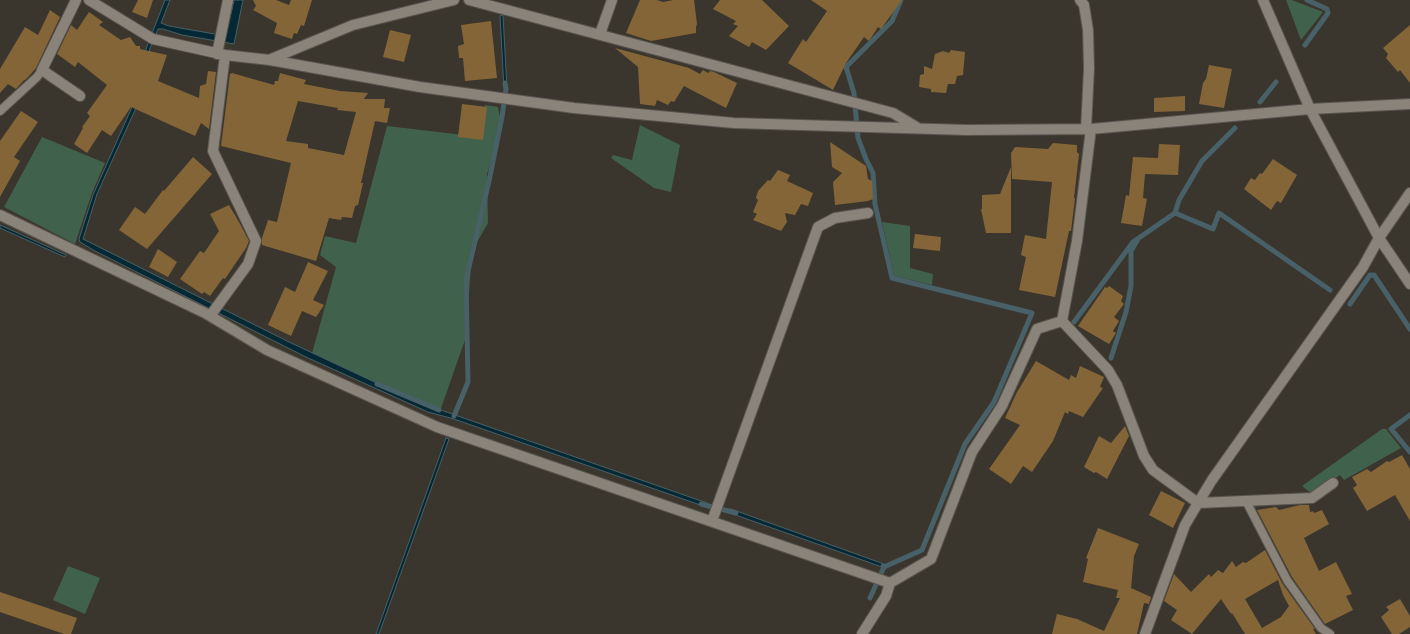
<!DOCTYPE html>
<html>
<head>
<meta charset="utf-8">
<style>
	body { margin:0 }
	canvas { display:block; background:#3a352d }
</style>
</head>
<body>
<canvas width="1410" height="634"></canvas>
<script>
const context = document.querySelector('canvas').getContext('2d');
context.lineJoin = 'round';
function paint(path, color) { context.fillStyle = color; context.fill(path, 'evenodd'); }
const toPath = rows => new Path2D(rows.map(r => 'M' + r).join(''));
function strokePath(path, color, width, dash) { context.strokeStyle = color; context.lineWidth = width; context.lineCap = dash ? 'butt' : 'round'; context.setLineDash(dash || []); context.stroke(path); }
paint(toPath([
	[1286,0,1292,0,1323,12,1301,40],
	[485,105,498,107,502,127,487,174,488,223,472,251,466,337,439,414,311,357,336,267,320,255,325,236,356,243,387,126,481,137],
	[640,125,680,145,671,192,654,188,611,158,613,155,632,160],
	[42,137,105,163,92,193,75,244,4,207],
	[882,222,910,226,910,268,933,274,932,285,894,276],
	[1382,429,1386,429,1401,448,1344,480,1340,475,1312,494,1302,486],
	[68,566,100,578,85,614,53,600]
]), '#40614b');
const water = toPath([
	[165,0,170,0,161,23,169,26,226,36,234,0,243,0,234,44,182,35,163,29,158,29,150,48,140,99,97,194,83,239,287,341,415,401,707,503,706,507,454,419,428,412,306,357,95,251,80,242,79,239,93,195,136,98,146,49,165,0],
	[503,15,507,89,504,89,500,16,503,15],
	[0,225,66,255,65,257,0,228,0,225],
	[446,438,449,439,379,634,376,634,446,438],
	[731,509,884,564,886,568,884,571,882,569,882,567,730,513,731,509]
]);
paint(water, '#042834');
strokePath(water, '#486067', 1);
strokePath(toPath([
	[1305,45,1328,13,1327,9,1307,0],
	[1260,102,1276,82],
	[1175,213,1213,229,1219,213,1330,290],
	[1350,304,1370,275,1374,275,1410,329],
	[1074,322,1133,242,1175,213,1179,200,1202,161,1235,128],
	[1111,358,1126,312,1131,286,1131,251,1137,241],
	[377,384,439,410],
	[1410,415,1391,429,1410,452],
	[454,416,468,382,466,280,489,181,502,117,506,89,505,83],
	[701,504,736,513],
	[884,567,922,550,965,444,994,402,1032,313,892,278,875,204,873,173,866,159,858,138,854,93,846,67,892,21,901,0],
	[870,598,884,567,883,566]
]), '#486067', 5);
paint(toPath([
	[138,0,153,0,147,18,132,12],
	[253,0,276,0,289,5,291,0,312,0,304,26,301,25,297,34,294,33,292,39,274,33,277,23,253,10,256,6],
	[640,0,657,0,663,2,673,0,694,0,697,24,696,27,696,33,651,41,626,33],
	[720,0,762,0,789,26,766,50,752,42,749,47,729,36,738,26,733,24,736,21,713,9],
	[811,0,902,0,881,29,878,27,869,41,864,37,846,63,833,90,788,63,803,39,806,42,827,11],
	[50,10,60,17,36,68,29,76,25,80,24,80,16,89,8,84,0,93,0,69,25,27,38,35],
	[89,12,103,22,99,25,121,40,130,37,136,46,140,46,140,49,167,55,158,81,199,98,200,86,206,84,208,71,216,72,209,129,201,123,195,136,131,107,111,136,102,130,87,153,74,144,83,128,82,127,90,116,87,113,107,85,78,62,75,67,57,54,71,25,77,30],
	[491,21,497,78,465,81,463,58,459,58,458,46,464,44,461,25],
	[1410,25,1410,83,1400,70,1398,72,1386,58,1388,54,1383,48],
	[390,30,411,35,404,62,383,57],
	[615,48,689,68,700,74,703,70,708,73,710,71,714,72,737,83,726,108,684,86,674,102,671,101,668,105,657,100,655,106,640,104,638,67],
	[951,50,965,52,963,75,957,76,955,84,948,84,946,93,931,92,931,89,919,87,920,75,924,74,924,66,932,69,935,54,943,51,949,53],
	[1209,65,1232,69,1224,108,1199,104,1203,83,1206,79],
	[232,73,274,85,275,81,278,81,280,73,306,80,304,84,340,91,368,93,364,99,385,99,384,108,390,108,387,123,375,121,361,183,363,183,358,205,355,206,352,218,342,217,341,220,329,218,316,261,262,245,262,238,268,220,277,222,291,163,221,146,230,74],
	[298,101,338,108,337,110,356,112,344,155,308,148,308,144,286,141],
	[1185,96,1185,111,1154,112,1154,98],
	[462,104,487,107,483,140,458,137],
	[21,111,38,122,14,157,20,161,0,197,0,141],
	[830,142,866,166,868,179,872,181,873,199,868,201,835,205,833,182,842,173,832,167],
	[1053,143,1077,145,1077,152,1079,154,1074,198,1075,198,1071,231,1069,231,1055,297,1019,290,1026,257,1021,255,1025,235,1046,239,1052,182,1012,179,1011,153,1015,147,1048,149],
	[1159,144,1180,145,1178,175,1145,174,1143,198,1147,199,1142,226,1121,223,1126,195,1129,196,1133,157,1158,158],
	[193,157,212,174,147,249,119,230,135,207,145,214,163,190,164,191],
	[1273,159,1297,175,1281,203,1277,201,1271,210,1244,189,1251,178,1255,180,1260,173,1262,174],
	[1011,167,1011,233,986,233,981,209,982,209,982,195,1000,194],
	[778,170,790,175,787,181,813,193,808,206,801,204,795,215,785,213,787,222,781,231,753,220,757,214,753,212,758,200,756,198,758,191,768,180,770,181],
	[229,205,239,222,249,241,246,248,225,279,223,278,210,296,204,292,202,294,180,279,200,251,204,253,219,231,210,214],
	[915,234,941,237,940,251,913,248],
	[158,249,177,262,168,277,149,267],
	[308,262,328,271,313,300,324,305,316,317,302,311,291,336,268,325,285,287,295,292],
	[1109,286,1123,296,1121,301,1124,304,1114,317,1119,321,1113,331,1116,333,1109,344,1078,326,1105,287,1107,288],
	[1036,361,1069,380,1071,375,1076,378,1080,366,1104,377,1100,387,1103,388,1083,417,1069,411,1068,414,1065,412,1053,441,1032,472,1023,466,1011,484,989,469,1020,425,1005,418,1017,392],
	[1125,426,1129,436,1107,479,1096,472,1094,473,1084,467,1099,436,1111,443],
	[1402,455,1410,469,1410,521,1395,495,1367,511,1353,488,1357,485,1352,477,1367,469,1371,472,1387,461,1389,462],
	[1161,491,1185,503,1173,528,1149,515],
	[1300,505,1309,505,1310,512,1313,511,1314,513,1322,510,1329,524,1304,538,1319,571,1336,562,1352,594,1346,596,1353,610,1325,624,1292,577,1257,510,1276,507,1279,510],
	[1098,528,1139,544,1134,556,1131,588,1151,597,1149,604,1144,603,1137,634,1052,634,1057,614,1077,619,1104,631,1120,598,1116,598,1118,590,1083,582,1088,559,1086,558],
	[1265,550,1282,583,1315,629,1313,629,1316,634,1245,634,1232,613,1231,614,1221,599,1192,634,1171,620,1177,610,1164,601,1174,574,1191,592,1209,574,1211,577,1218,570,1223,573,1232,561,1236,567,1243,562,1246,563],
	[1278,580,1283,595,1289,606,1281,617,1262,628,1245,599],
	[0,592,77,618,71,634,64,634,0,612],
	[1400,599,1410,616,1410,627,1399,634,1392,634,1381,617,1389,610,1386,607]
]), '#846537');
const service = toPath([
	[0,111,37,77,42,70],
	[1246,501,1287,580,1321,628,1330,634]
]);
const minor = toPath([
	[76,0,42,70,80,96],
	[89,0,153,39,225,55,270,60,420,87,574,108,734,123,967,130,1091,129,1310,109,1410,104],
	[469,0,893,113,918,128],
	[1080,0,1084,5,1088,30,1089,69,1086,129],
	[600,34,612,0],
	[217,54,228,0],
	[271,59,353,25,454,0],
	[0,215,205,313,267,350,437,427,890,583],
	[210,316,248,264,256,241,213,151,225,55],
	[1062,321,1108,370,1117,385,1144,456,1153,470,1198,503,1312,498,1333,483],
	[712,521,818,227,835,218,868,213],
	[862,634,886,596,890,583,931,559,972,452,1002,406,1037,329,1062,321,1077,241,1091,129],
	[1145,634,1185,525,1198,503,1212,480,1363,267,1379,238,1410,193]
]);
const tertiary = toPath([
	[1263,0,1310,109,1379,238,1410,284]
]);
strokePath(service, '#58544e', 10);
strokePath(minor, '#58544e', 12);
strokePath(tertiary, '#58544e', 12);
strokePath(service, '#89837a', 8);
strokePath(minor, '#89837a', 10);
strokePath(tertiary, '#89837a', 10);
</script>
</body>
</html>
